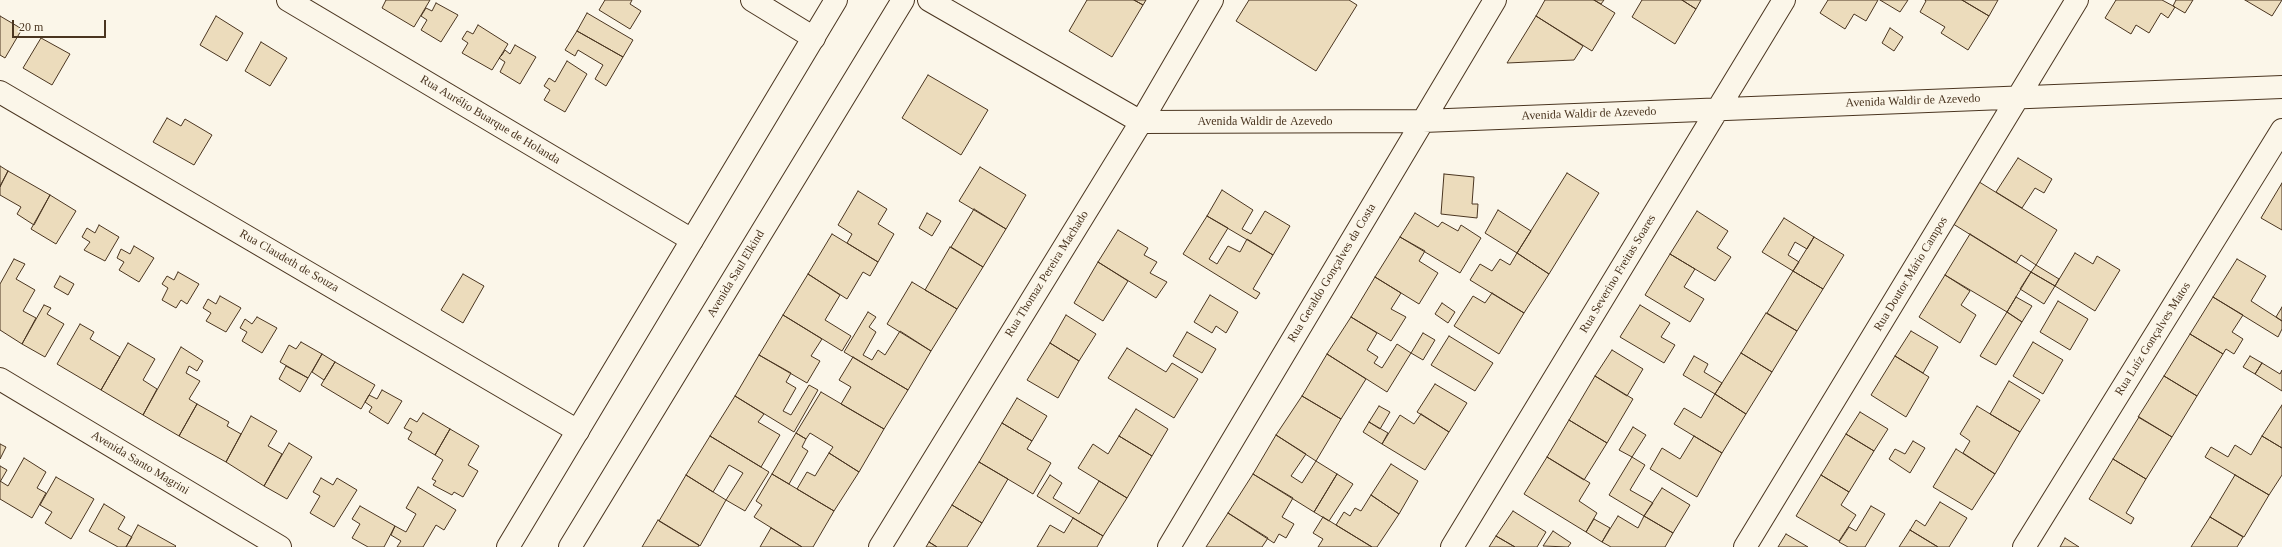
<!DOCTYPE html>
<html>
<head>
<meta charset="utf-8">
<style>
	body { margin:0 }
	#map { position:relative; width:2282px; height:547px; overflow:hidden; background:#fbf6e9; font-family:Georgia,serif }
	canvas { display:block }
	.scale { position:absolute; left:12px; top:20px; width:94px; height:18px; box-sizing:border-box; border:2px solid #4a3520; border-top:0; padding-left:5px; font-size:12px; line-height:14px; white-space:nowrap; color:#4a3520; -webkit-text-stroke:3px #fbf6e9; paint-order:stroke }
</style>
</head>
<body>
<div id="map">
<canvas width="2282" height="547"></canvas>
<div class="scale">20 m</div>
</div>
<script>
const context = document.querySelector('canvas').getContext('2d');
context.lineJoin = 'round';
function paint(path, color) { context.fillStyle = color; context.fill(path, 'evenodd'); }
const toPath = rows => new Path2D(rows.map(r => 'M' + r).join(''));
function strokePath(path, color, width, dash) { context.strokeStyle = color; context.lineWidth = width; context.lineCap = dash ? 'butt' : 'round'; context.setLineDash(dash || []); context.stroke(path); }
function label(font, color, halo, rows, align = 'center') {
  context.font = font + ' Georgia,serif'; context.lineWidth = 3; context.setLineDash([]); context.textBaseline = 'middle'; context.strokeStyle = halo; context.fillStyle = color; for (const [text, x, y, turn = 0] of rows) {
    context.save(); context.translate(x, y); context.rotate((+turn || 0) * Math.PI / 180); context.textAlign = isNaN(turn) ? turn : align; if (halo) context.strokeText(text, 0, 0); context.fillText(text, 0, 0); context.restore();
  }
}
const building = toPath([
	[386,0,430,0,414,27,382,8,386,0],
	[605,0,632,0,630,4,641,11,630,29,599,10,605,0],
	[1087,0,1134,0,1143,5,1112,57,1069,31,1087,0],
	[1134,0,1146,0,1143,5,1134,0],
	[1249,0,1349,0,1357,5,1316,71,1236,21,1249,0],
	[1545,0,1594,0,1615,13,1592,51,1536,16,1545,0],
	[1594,0,1604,0,1601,4,1594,0],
	[1642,0,1682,0,1696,9,1675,44,1632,17,1642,0],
	[1682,0,1701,0,1696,9,1682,0],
	[1828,0,1878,0,1866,21,1854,14,1845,29,1820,13,1828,0],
	[1880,0,1908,0,1900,12,1880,0],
	[1925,0,1962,0,1989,16,1968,50,1941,33,1945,27,1920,12,1926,1,1925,0],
	[1962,0,1998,0,1989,16,1962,0],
	[2116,0,2162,0,2175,7,2168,18,2161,13,2149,33,2136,25,2131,34,2105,18,2116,0],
	[2176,0,2193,0,2185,13,2173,6,2176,0],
	[2245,0,2282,0,2272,16,2245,0],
	[436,3,458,15,441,42,421,30,427,20,421,16,426,8,432,11,436,3],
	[587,13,633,40,623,57,577,31,587,13],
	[0,16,22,29,5,58,0,55,0,16],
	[216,16,243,33,227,61,200,45,216,16],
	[1536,16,1583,46,1574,60,1507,63,1536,16],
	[478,25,508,44,492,70,462,53,468,43,462,39,467,31,473,34,478,25],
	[1890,28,1903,37,1894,51,1882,43,1890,28],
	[577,31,623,57,606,86,595,79,603,65,578,50,575,56,565,50,577,31],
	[41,38,70,54,52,85,23,68,41,38],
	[261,42,287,58,270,86,245,71,261,42],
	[515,45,536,57,520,84,500,72,505,62,499,58,502,55,505,50,510,54,515,45],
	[567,61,587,74,565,112,544,100,550,90,544,86,549,78,555,82,567,61],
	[928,75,988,110,961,155,902,118,928,75],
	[167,118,181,126,185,119,212,135,194,165,153,142,167,118],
	[2018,158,2052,179,2044,193,2035,188,2022,208,1996,192,2018,158],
	[0,166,8,171,0,187,0,166],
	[980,167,1026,195,1006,229,959,201,980,167],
	[8,171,50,195,34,225,17,214,21,207,0,195,0,186,8,171],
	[1567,173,1599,193,1549,274,1517,253,1567,173],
	[1444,174,1474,177,1472,204,1478,204,1477,218,1441,214,1444,174],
	[1976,180,2057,230,2036,265,2021,255,2016,263,1950,222,1976,180],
	[2282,183,2282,230,2261,218,2282,183],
	[1222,190,1253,210,1242,229,1251,234,1265,211,1290,226,1273,255,1207,216,1222,190],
	[858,191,887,209,878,224,894,234,878,262,847,243,852,234,838,225,858,191],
	[50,195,76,211,56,244,31,229,50,195],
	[974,209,1006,229,983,267,951,247,974,209],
	[1498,210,1531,231,1517,253,1485,233,1498,210],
	[1697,211,1728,231,1717,248,1731,257,1715,281,1670,254,1697,211],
	[927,213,941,221,932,236,919,228,927,213],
	[1415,213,1438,227,1442,222,1458,231,1461,225,1481,238,1460,273,1400,237,1415,213],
	[1207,216,1228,228,1209,259,1217,264,1228,246,1240,252,1247,239,1273,255,1253,289,1260,293,1256,299,1183,254,1207,216],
	[1784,218,1814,237,1807,249,1795,242,1788,255,1799,262,1793,271,1762,252,1784,218],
	[99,225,119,237,105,261,84,250,90,242,82,237,87,228,95,233,99,225],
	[1118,230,1148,248,1144,255,1157,262,1150,273,1167,282,1156,298,1098,262,1118,230],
	[832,234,878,262,870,276,863,272,847,299,808,274,832,234],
	[1970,234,2031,272,2007,312,1945,275,1970,234],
	[1400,237,1425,251,1419,261,1438,273,1419,304,1375,277,1400,237],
	[1814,237,1844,255,1823,289,1793,271,1814,237],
	[134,246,154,258,139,282,119,270,124,262,117,258,121,249,130,254,134,246],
	[950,247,983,267,957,309,925,290,950,247],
	[1517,253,1549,274,1524,313,1470,280,1480,264,1492,271,1500,259,1510,265,1517,253],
	[2075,253,2093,264,2097,256,2120,270,2095,311,2055,286,2075,253],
	[1670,254,1695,269,1684,287,1704,299,1690,322,1645,295,1670,254],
	[14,259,25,264,16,279,35,290,23,311,36,318,22,344,0,330,0,284,14,259],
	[2237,259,2266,276,2251,301,2282,321,2282,329,2278,337,2213,297,2237,259],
	[1098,262,1128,281,1103,321,1074,303,1098,262],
	[2036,265,2059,279,2055,286,2031,272,2036,265],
	[1793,271,1823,289,1797,331,1767,313,1793,271],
	[178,272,199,284,187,304,181,300,176,308,162,300,168,288,162,284,167,276,174,280,178,272],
	[2031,272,2055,286,2044,304,2020,289,2031,272],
	[463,274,484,286,463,323,441,310,463,274],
	[808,274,840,295,825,320,851,336,842,351,783,315,808,274],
	[1945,275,1970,291,1961,305,1976,315,1960,343,1919,317,1945,275],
	[60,276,74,284,68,295,54,287,60,276],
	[1375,277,1401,293,1391,309,1406,317,1391,341,1351,317,1375,277],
	[912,282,957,309,931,351,887,324,912,282],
	[1492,293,1524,313,1499,354,1454,326,1473,296,1485,303,1492,293],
	[1210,295,1238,312,1226,333,1216,326,1212,333,1194,322,1210,295],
	[220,296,241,308,226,332,206,321,211,313,203,308,208,299,216,304,220,296],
	[2016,297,2032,306,2022,322,2007,312,2016,297],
	[2213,297,2243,315,2232,332,2243,339,2234,354,2226,349,2223,354,2190,334,2213,297],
	[2058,301,2088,319,2070,350,2040,332,2058,301],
	[1442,303,1455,312,1448,323,1435,314,1442,303],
	[44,305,51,308,47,314,64,324,45,357,22,344,44,305],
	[1640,305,1670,323,1661,337,1675,345,1664,363,1620,337,1640,305],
	[2282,307,2282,321,2276,317,2282,307],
	[868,312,876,317,869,327,876,332,863,355,872,360,878,350,885,355,900,331,931,351,908,390,844,352,868,312],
	[2007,312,2022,322,1996,365,1980,356,2007,312],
	[1766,313,1797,331,1772,372,1741,353,1766,313],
	[783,315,822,339,811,356,820,361,807,383,759,355,783,315],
	[1066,315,1096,334,1079,361,1050,343,1066,315],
	[257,317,277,328,262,353,242,341,247,332,240,328,245,319,252,324,257,317],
	[1351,317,1377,333,1367,350,1378,357,1374,363,1382,368,1397,344,1411,353,1387,392,1327,354,1351,317],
	[80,324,94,332,90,339,120,357,101,390,57,364,80,324],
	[1911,331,1938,347,1923,373,1895,356,1911,331],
	[1187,332,1216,349,1202,373,1173,356,1187,332],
	[1423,333,1435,340,1423,360,1411,353,1423,333],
	[2190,334,2223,354,2197,396,2164,376,2190,334],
	[1449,336,1493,363,1475,391,1431,365,1449,336],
	[301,342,322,354,308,378,280,362,289,345,296,349,301,342],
	[2033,342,2063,360,2043,394,2013,376,2033,342],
	[128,343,155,359,143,380,157,389,143,415,101,390,128,343],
	[1050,343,1079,361,1058,398,1027,380,1050,343],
	[181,347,203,361,197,371,189,366,186,373,200,381,189,399,197,404,179,436,143,415,181,347],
	[1127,348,1166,372,1172,363,1198,379,1174,418,1108,378,1127,348],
	[1612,350,1643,369,1627,396,1595,376,1612,350],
	[1741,353,1772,372,1746,414,1715,394,1741,353],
	[322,354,335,362,324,380,312,372,322,354],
	[1327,354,1366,379,1341,419,1302,396,1327,354],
	[759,355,791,373,786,382,796,388,783,411,791,415,809,385,818,390,794,432,735,396,759,355],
	[1694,356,1708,364,1704,372,1722,383,1715,394,1683,375,1694,356],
	[1895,356,1929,377,1906,417,1871,395,1895,356],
	[2250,356,2262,363,2255,374,2243,367,2250,356],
	[853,357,908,390,884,429,841,404,851,387,839,380,853,357],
	[335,362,375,385,361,409,321,385,335,362],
	[2262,363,2280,374,2282,370,2282,391,2255,374,2262,363],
	[286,366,308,378,300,392,279,379,286,366],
	[1595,376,1633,399,1607,443,1569,420,1595,376],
	[2164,376,2197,396,2172,437,2138,417,2164,376],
	[2009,381,2040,400,2020,432,1990,414,2009,381],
	[1435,384,1467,403,1449,432,1417,412,1435,384],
	[382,390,402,401,388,424,369,412,372,407,365,402,369,395,377,399,382,390],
	[821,392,884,429,859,472,829,453,833,447,810,433,806,439,796,433,821,392],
	[1715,394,1746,414,1722,453,1674,424,1684,408,1701,418,1715,394],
	[735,396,764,414,758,422,780,435,761,467,710,436,735,396],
	[1302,396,1341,419,1316,461,1276,435,1302,396],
	[1017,398,1047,416,1032,441,1002,423,1017,398],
	[197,404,229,422,227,426,241,434,226,462,179,436,197,404],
	[2282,405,2282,448,2262,436,2282,405],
	[1379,406,1390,412,1380,429,1369,422,1379,406],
	[1977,406,2020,432,1995,474,1963,453,1970,441,1960,434,1977,406],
	[1136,409,1168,429,1152,456,1119,436,1136,409],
	[1860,412,1888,429,1874,451,1846,434,1860,412],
	[423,413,450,429,435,455,408,439,412,432,404,428,410,418,417,422,423,413],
	[1421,414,1449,432,1425,470,1382,444,1400,415,1414,424,1421,414],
	[251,416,277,431,268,446,282,454,264,486,226,462,251,416],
	[2139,417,2172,437,2146,479,2113,459,2139,417],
	[1569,420,1607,443,1584,480,1547,457,1569,420],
	[1369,422,1388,433,1382,444,1363,432,1369,422],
	[1002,423,1032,441,1027,449,1051,463,1033,494,979,462,1002,423],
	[1633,427,1646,435,1632,457,1619,450,1633,427],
	[450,429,479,446,468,465,478,471,463,497,454,492,452,495,433,485,436,481,432,479,443,460,435,455,450,429],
	[796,433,806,439,802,447,808,451,789,484,772,474,796,433],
	[1846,434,1874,451,1849,492,1821,475,1846,434],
	[1276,435,1306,454,1291,476,1302,483,1316,461,1337,474,1314,512,1253,474,1276,435],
	[710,436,769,472,745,511,726,500,743,473,729,465,713,492,686,475,710,436],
	[1119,436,1152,456,1127,498,1078,468,1093,444,1108,454,1119,436],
	[1694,436,1722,453,1697,497,1650,469,1662,448,1680,459,1694,436],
	[2262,436,2282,448,2282,475,2269,495,2205,457,2211,447,2228,457,2235,445,2251,455,2262,436],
	[1913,441,1925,448,1910,473,1889,459,1895,449,1905,454,1913,441],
	[289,443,312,457,287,499,264,486,289,443],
	[0,444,6,447,0,459,0,444],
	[1956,449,1995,474,1972,510,1933,487,1956,449],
	[829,453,859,472,834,511,797,489,807,472,815,476,829,453],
	[1547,457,1590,483,1579,501,1597,513,1586,532,1524,494,1547,457],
	[1632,457,1645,465,1630,490,1653,503,1644,516,1609,495,1632,457],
	[24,458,46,472,37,488,46,493,32,518,0,499,0,481,8,486,24,458],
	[2113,459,2146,479,2126,513,2134,518,2131,524,2089,499,2113,459],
	[979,462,1008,479,982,523,952,505,979,462],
	[1391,464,1418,481,1399,514,1371,495,1391,464],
	[0,466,7,470,0,482,0,466],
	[772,474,834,511,813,547,802,547,754,517,762,505,756,501,772,474],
	[1253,474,1293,498,1282,517,1294,524,1286,538,1279,534,1274,543,1228,513,1253,474],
	[1337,474,1353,484,1329,521,1314,512,1337,474],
	[686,475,726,500,700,546,659,521,686,475],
	[1050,475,1062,483,1053,498,1079,514,1099,481,1127,498,1103,536,1037,496,1050,475],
	[1821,475,1849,492,1841,505,1856,515,1839,541,1796,516,1821,475],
	[2235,475,2269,495,2244,537,2210,517,2235,475],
	[56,477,94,499,71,539,45,523,52,512,40,505,56,477],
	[321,478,333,485,337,478,357,490,334,527,310,513,320,496,313,492,321,478],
	[418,487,456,510,444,530,436,525,423,547,397,547,401,541,391,535,395,526,406,532,416,514,406,508,418,487],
	[1662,488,1690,505,1673,533,1644,516,1662,488],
	[1371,495,1399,514,1377,547,1372,547,1336,525,1344,512,1350,516,1355,508,1361,511,1371,495],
	[1940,502,1967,518,1949,547,1938,547,1910,530,1916,520,1925,526,1940,502],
	[104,504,125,517,118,529,132,537,126,547,118,547,89,531,104,504],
	[952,505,982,523,967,547,937,547,929,542,952,505],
	[360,506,395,526,384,547,368,547,352,538,360,524,352,519,360,506],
	[1871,506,1885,514,1865,547,1848,547,1839,542,1849,527,1856,531,1871,506],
	[1513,511,1546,532,1537,547,1515,547,1496,536,1513,511],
	[1228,513,1268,538,1262,547,1206,547,1228,513],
	[1618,516,1638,528,1644,516,1673,533,1665,547,1611,547,1602,542,1618,516],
	[1323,517,1372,547,1318,547,1323,539,1313,533,1323,517],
	[2210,517,2243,537,2237,547,2191,547,2210,517],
	[1073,518,1103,536,1097,547,1037,547,1050,525,1064,533,1073,518],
	[1594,519,1610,528,1602,542,1586,532,1594,519],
	[658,520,699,545,698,547,642,547,658,520],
	[138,525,176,546,175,547,126,547,138,525],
	[771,528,802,547,760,547,771,528],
	[1910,530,1938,547,1899,547,1910,530],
	[1553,531,1571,543,1568,547,1543,546,1553,531],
	[1786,534,1808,547,1778,547,1786,534],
	[1496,536,1515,547,1489,547,1496,536],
	[2065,538,2079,547,2060,547,2065,538],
	[929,542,937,547,926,547,929,542]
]);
paint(building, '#ecdcbc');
strokePath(building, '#4a3520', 1);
const street = toPath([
	[288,0,692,240],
	[752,0,814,38],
	[929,0,1141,122,1423,121,2282,87],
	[0,92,578,431],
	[0,379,280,547],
	[880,547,1141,122,1212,0],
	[1169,547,1495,0],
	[1452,547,1784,0],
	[1745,547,2077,0],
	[2024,547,2282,130]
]);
const secondary = toPath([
	[508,547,836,0],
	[570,547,903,0]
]);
strokePath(street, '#4a3520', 24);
strokePath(secondary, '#4a3520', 24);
strokePath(street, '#fbf6e9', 22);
strokePath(secondary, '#fbf6e9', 22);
label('12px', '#4a3520', '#fbf6e9', [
	["Avenida Waldir de Azevedo",1913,101,-2],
	["Avenida Waldir de Azevedo",1589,114,-2],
	["Rua Aurélio Buarque de Holanda",490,120,31],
	["Avenida Waldir de Azevedo",1265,122],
	["Rua Claudeth de Souza",289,261,30],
	["Rua Geraldo Gonçalves da Costa",1332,273,-59],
	["Avenida Saul Elkind",736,274,-59],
	["Rua Thomaz Pereira Machado",1047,274,-58],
	["Rua Severino Freitas Soares",1618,274,-59],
	["Rua Doutor Mário Campos",1911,274,-59],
	["Rua Luíz Gonçalves Matos",2153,339,-58],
	["Avenida Santo Magrini",140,463,31]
]);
</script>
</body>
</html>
